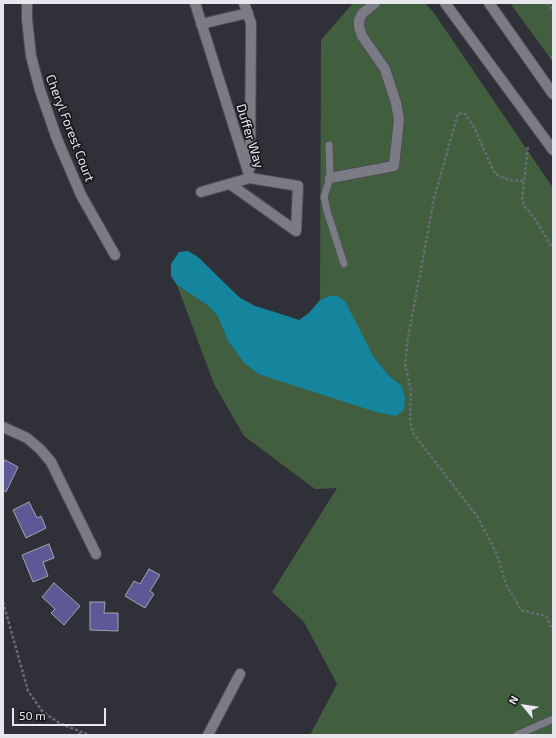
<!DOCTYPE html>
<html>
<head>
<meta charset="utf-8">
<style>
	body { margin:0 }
	#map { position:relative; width:556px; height:738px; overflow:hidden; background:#303039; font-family:"Exo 2",sans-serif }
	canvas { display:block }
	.frame { position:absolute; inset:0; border:4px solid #e6e6ec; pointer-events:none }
	.north { position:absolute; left:504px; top:686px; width:40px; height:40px; -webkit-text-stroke:3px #18181c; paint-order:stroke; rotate:299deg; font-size:11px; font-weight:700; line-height:16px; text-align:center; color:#e6e6ec }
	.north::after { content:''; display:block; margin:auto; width:14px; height:18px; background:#e6e6ec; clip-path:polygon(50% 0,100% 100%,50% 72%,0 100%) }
	.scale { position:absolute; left:12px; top:708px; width:94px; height:18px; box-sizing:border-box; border:2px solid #e6e6ec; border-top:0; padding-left:5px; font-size:12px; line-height:14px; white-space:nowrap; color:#e6e6ec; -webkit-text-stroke:3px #18181c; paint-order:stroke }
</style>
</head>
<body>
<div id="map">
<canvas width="556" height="738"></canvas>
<div class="frame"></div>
<div class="north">N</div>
<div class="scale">50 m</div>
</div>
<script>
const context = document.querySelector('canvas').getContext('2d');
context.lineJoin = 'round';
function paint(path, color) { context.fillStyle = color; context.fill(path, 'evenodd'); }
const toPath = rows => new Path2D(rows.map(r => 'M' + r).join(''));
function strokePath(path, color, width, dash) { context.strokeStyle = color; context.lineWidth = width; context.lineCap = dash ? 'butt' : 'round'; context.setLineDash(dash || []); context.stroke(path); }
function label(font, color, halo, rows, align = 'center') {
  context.font = font + ' "Exo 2",sans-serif'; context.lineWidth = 3.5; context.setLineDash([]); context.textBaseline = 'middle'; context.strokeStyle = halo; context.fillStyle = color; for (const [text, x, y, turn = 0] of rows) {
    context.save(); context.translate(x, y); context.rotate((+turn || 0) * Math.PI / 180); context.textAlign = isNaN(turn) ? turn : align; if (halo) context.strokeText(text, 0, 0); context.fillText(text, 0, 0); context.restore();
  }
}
paint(toPath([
	[353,3,425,3,434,13,553,188,553,735,310,735,337,684,304,622,272,592,337,488,315,489,244,436,214,384,177,285,207,305,217,315,228,341,243,362,258,374,395,416,401,385,388,375,373,356,358,329,329,296,320,300,321,40],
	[510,3,553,3,553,62]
]), '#415f3f');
paint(toPath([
	[188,251,198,257,239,297,255,306,278,313,299,320,309,313,320,300,329,296,337,296,345,301,373,356,388,375,401,385,405,397,404,410,395,416,376,412,258,374,243,362,228,341,217,315,207,305,177,285,171,276,171,264,179,252]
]), '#14859c');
const building = toPath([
	[5,460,18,467,6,492,3,490,3,464,5,460],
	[29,502,37,518,41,516,46,528,26,538,13,510,29,502],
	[49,544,54,558,43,562,48,576,33,582,22,555,49,544],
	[149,569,160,575,150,591,154,594,145,608,125,596,134,581,140,584,149,569],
	[54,583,80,606,64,625,51,613,55,609,42,597,54,583],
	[90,602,105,602,104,613,118,613,118,631,90,630,90,602]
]);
paint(building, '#5c5996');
strokePath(building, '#a4a4af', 1);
const service = toPath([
	[329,145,330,178,324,197,327,211,344,264],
	[517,735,553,719]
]);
const minor = toPath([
	[27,3,27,19,31,56,40,90,57,139,81,195,115,255],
	[195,3,250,178],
	[244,3,251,23,250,168],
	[201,24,248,13],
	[330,178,394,166,399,119,396,103,385,69,362,36,359,27,359,20,362,14,375,3],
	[201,192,250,178,298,186,296,231,230,184],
	[3,427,27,438,40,449,51,462,96,554],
	[208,735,240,674]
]);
const secondary = toPath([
	[445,3,553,150],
	[489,3,553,94]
]);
strokePath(service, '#4e4e55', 8);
strokePath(minor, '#4e4e55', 12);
strokePath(secondary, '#4e4e55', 12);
strokePath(toPath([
	[546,3,553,10],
	[552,59,553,54],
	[528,147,522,200,525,207,535,219,553,249],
	[523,181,509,180,495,174,474,127,465,114,458,113,434,199,408,338,405,364,411,391,410,421,413,433,477,516,496,552,506,584,521,610,546,616,553,631],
	[3,602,28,691,42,711,59,723,89,735],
	[78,735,82,732]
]), '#6a6a73', 2.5, [3, 2]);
strokePath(service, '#7b7b86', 7);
strokePath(minor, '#7b7b86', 10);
strokePath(secondary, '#7b7b86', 10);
label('13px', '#e6e6ec', '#18181c', [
	["Cheryl Forest Court",70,128,69],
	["Duffer Way",250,136,73]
]);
</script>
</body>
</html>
